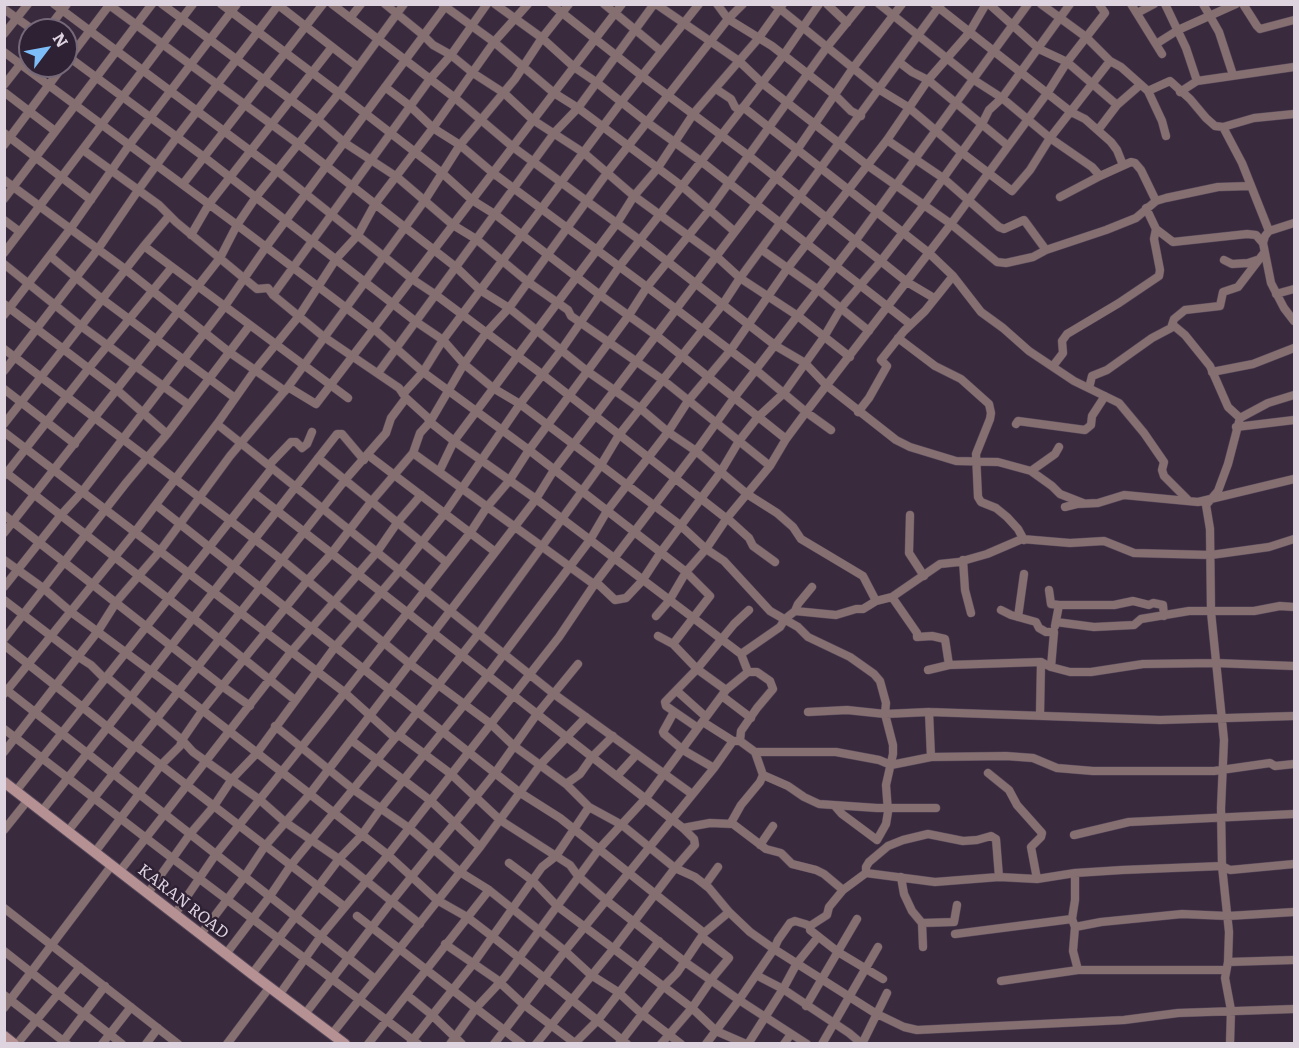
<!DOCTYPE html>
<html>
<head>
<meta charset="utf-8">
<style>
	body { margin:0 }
	#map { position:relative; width:1299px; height:1048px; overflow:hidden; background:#3a2a3e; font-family:Literata,serif }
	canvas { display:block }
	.frame { position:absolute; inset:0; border:6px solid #ddd4e0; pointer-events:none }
	.north { position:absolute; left:18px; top:18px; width:60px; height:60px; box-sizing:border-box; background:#2f2134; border:2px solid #756979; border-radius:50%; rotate:58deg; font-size:16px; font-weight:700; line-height:24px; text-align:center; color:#ddd4e0 }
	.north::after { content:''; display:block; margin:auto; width:21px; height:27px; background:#7dbef9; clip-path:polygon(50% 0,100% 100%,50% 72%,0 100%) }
</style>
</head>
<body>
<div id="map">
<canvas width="1299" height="1048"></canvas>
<div class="frame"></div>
<div class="north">N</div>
</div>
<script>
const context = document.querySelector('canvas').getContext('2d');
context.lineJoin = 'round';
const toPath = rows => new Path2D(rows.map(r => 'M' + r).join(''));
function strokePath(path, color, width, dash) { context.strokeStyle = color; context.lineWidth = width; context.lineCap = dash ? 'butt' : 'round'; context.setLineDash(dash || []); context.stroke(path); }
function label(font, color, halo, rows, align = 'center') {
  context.font = font + ' Literata,serif'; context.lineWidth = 5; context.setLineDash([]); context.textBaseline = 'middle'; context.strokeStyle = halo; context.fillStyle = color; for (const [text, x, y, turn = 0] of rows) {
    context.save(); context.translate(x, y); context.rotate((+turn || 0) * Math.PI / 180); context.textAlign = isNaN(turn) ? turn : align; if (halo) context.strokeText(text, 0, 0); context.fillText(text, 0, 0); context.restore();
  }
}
const street = toPath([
	[54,4,276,170,412,279,436,295,543,375,727,519],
	[108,4,297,143,457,268,480,290,509,308,587,371,641,409,668,432,696,451,747,494,777,513,793,527,801,539,863,576,876,601],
	[162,4,318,120,345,143,397,177,453,225,476,239,528,282,568,310,571,316,663,380,770,466],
	[221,4,339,93,442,173,472,200,496,215,600,295,657,336,786,439],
	[277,4,358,67],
	[332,4,455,98,513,147,641,241,776,346,805,363,826,385,896,440,910,447,956,461,998,462,1031,471,1055,454,1059,447],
	[385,4,423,35,433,45,451,55,473,73,504,93,533,120,584,153,634,196,716,256,740,278,798,316,850,357],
	[495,4,542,38,574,67,596,82,648,123,702,162,910,324],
	[551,4,642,76,749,156,907,282,934,298],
	[604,4,661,51],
	[656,4,739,61,762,83,867,165,951,224,997,262,1006,263,1033,257,1046,250,1106,230,1136,218,1156,201,1166,198,1218,187,1250,186],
	[717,4,728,19,772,46,836,96,851,111,861,116],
	[774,4,880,90,908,107,961,152,1012,191,1030,170,1050,138,1110,61],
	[827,4,847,23],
	[879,4,974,80,1002,98,1050,138,1092,167,1100,176,1131,162,1135,163,1141,170,1156,201],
	[934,4,1071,112,1085,119,1111,142,1117,150,1123,165],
	[989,4,1039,49,1067,62,1117,105],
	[1041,4,1086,37,1110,61,1121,67,1148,91,1170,81,1190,99,1206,118,1215,126,1223,127,1242,163,1269,231],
	[1131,4,1162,54],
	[1165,4,1186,48,1197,81],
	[1203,4,1219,32,1233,75],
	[1243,4,1257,26,1260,29,1294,20],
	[443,5,494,42,554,93,578,108,683,187,734,231],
	[4,9,33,30],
	[1137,13,1154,4],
	[350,18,361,4],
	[47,30,67,4],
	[4,34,28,4],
	[1156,44,1178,30,1236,4],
	[4,52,237,225,374,329,423,372,529,450,686,572,710,596,673,644],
	[66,55,204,157,415,321,443,340,464,364,493,388,520,404,680,525,706,549,724,561,770,611,798,627,808,637,850,657,874,674,880,681,886,703,885,714,893,745,893,754,886,785,888,812,886,824,877,840,842,814,835,806],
	[67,61,110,4],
	[899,62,912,72,928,80,1007,145],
	[4,85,30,52],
	[385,87,410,106,433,128,460,145,493,173,647,287,756,370,806,412,831,430],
	[716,89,731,99,735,107,740,111],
	[1148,91,1162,121,1166,136],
	[4,92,55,131],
	[1180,92,1197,81,1294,67],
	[743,107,929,253,953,276,981,312,1003,328,1029,351,1074,381,1119,403,1144,433,1164,462,1162,470,1164,476,1189,501],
	[1223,127,1254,118,1294,114],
	[1098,130,1117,105,1140,85],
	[4,133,91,200],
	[887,140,943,178,999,227,1004,229,1024,220,1046,250],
	[4,145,63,66],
	[83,150,159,205,176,222,257,289,268,288,273,295,324,337,399,388,406,398,427,417,430,422,454,441,536,499,741,654,748,672],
	[4,180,125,269,229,352,285,391],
	[183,184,323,4],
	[1060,197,1100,176],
	[4,199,152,4],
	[1146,208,1156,229,1173,242,1247,234,1256,235,1263,243,1271,283,1284,308,1294,321],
	[4,220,20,232],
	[191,235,209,204,332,47],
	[1263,243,1265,236,1269,231,1294,223],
	[144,246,348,398],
	[762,250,817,289,869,331],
	[4,253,193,4],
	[50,256,102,299,235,398],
	[1224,260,1232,264,1248,263,1257,260],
	[4,264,81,326,189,405],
	[1276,294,1294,289],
	[273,295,430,79,451,55,487,4],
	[4,304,117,390,167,434],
	[4,315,71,228,130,144,237,4],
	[1173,325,1185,335,1210,366,1228,407,1240,418,1228,464,1218,491,1206,505,1210,529,1211,612,1224,740,1221,808,1222,866,1229,932,1228,962,1225,978,1231,1010,1230,1044],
	[898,338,935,366,961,379,989,404,991,413,990,419,976,454,978,497,981,502,996,508,1007,517,1018,529,1024,540],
	[4,349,282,560,410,664,491,724,514,746,566,784,589,807,622,825,675,868,614,948,536,1044],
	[1053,366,1063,353,1062,341,1067,334,1119,303,1159,276,1160,270,1154,239,1156,229],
	[4,371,98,249,139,189,177,137,279,4],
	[1212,372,1253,364,1294,348],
	[378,373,555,132,578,108,654,4],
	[288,387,316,404,622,4],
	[1089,388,1092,376,1107,370,1152,338,1171,328,1174,319,1185,310,1220,306,1223,292,1238,287,1264,253],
	[4,389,75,444],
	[403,394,423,372,443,340,622,101,699,4],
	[858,412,869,398,887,366,881,360,904,331,925,311,953,276],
	[1240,418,1268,403,1294,395],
	[4,424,144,246,169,216],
	[217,424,554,694,692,794],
	[1016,424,1018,421,1085,430,1091,425,1092,416,1105,396],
	[1236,427,1294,420],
	[4,432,344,692,395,738,399,735,451,774,500,820,570,865,578,876,607,901,685,962,739,1000,706,1044],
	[413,453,595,585],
	[368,455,494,551],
	[318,458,446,562],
	[269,465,291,442,296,442,302,448,307,444,312,432],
	[4,471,193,618,295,700],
	[1031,471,1052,486,1060,494,1083,503],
	[439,472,454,441,617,223,634,196,657,169,694,113,758,39,783,4],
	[5,475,89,368,172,267],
	[253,492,683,828,694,839,695,845,675,868,695,877,709,888,729,912,750,932,774,949,739,1000,807,1044],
	[156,505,519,792,560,818,704,933],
	[1065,507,1077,504,1098,503,1124,495,1198,502,1294,479],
	[4,515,222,686,250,706],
	[910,515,909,553,924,576],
	[727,518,749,538,753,546,775,562],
	[4,533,220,258,237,225,256,197,339,93,404,4],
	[4,560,43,588,71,612,179,692,388,855,437,900,467,917,493,937,627,1044],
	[963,560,965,590,971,613],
	[596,582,615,600,626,598,642,581,661,552,720,473,739,441,757,418,784,393,824,337,841,308,881,261,924,205,982,124,989,110,1002,98,1070,4],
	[4,587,61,515,82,492,225,306,266,247,447,4],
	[1049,590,1051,604,1059,605,1055,626],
	[892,597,917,633,917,637,932,636,945,639,949,665],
	[4,600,77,656,91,665,105,679,109,679,182,740,193,752,260,800,285,822,339,859,420,924],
	[1059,605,1114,605,1133,601,1149,605,1153,603,1163,605,1164,616],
	[1001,610,1011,615,1036,622,1039,628,1046,632,1054,632,1051,667],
	[795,611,836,615,856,609,863,609,876,601,892,597,940,564,959,562,987,554,1022,539,1070,543,1104,541,1134,553,1211,555,1269,547,1294,539],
	[656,616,669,601,686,572,706,549,727,518,770,466,786,439,806,412,951,224,1048,92,1067,62,1105,13,1099,4],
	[1018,617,1024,574],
	[1056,622,1094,627,1134,625,1141,619,1189,611,1254,611,1280,606,1294,607],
	[658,636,673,644,697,669,726,690],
	[4,639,126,483,167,434,250,325],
	[4,645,134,748],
	[741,654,780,627,785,619,795,611,798,604,812,587],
	[928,670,949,665,1041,662,1051,667,1070,672,1091,672,1143,664,1215,663,1294,666],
	[4,688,375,979],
	[677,691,706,717],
	[4,694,135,532,217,424,255,370,299,316,336,259,358,235,375,204,433,128,494,42,528,4],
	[722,696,751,718],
	[674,712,663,732,664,734,683,750,714,768],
	[808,712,847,710,885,714,929,712,1160,720,1294,716],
	[929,712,931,757],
	[1040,715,1041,662],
	[703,722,733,741,740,741,755,752,763,775,788,786,804,797,819,804,877,808,936,808],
	[275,726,354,790,409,828,460,872,489,890,565,951,591,975,618,992,642,1014,681,1044],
	[698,728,666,706,665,702,697,669,734,624,749,610],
	[4,729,172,858,418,1044],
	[399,735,479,633,601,465,619,435,723,304,740,278,941,4],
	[351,740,431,801,480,847],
	[136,746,345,907],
	[4,752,98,631,117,601,160,551,230,456,288,387,425,200,460,145,515,79,542,38,569,4],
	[755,752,836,752,879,760,891,765,931,757,1006,756,1033,758,1057,768,1093,771,1214,771,1270,763,1275,766,1294,764],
	[988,773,1009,790,1017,805,1042,833,1041,837,1031,847,1037,879],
	[763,775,760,782,741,805,732,821,733,824,766,849,781,853,792,864,816,870,824,874,843,890],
	[617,776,637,754],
	[566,784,580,774,592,757,613,736],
	[16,791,272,468],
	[42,811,337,434,342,434,364,460],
	[683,828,710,823,733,824],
	[4,830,28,800],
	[68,831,345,480,386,433,391,418,406,398],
	[1074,835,1129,822,1294,814],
	[760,845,773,826],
	[95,852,161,765,180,746,182,740,202,711,307,581,331,554,371,502,413,453,420,433,430,422,464,364,486,333,509,308,607,173,728,19,743,4],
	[509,863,533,881,557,906,692,1008,716,1031,746,1044],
	[120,871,291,652,377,552,397,523,421,495],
	[866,873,866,867,869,862,888,846,903,840,928,834,963,841,977,840,991,836,996,839,999,877],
	[1075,873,1075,900,1072,919,1075,927,1073,951,1078,970],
	[901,877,904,894,912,911,922,923,923,947],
	[705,885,718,867],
	[148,893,190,834,214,806,232,779,256,754,335,647,400,570,445,513,520,404,562,349,619,267,783,56,819,4],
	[4,908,178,1044],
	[175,914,216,854,324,719,470,533,487,507,509,481,529,450,629,315,647,287,710,209,827,47,862,4],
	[357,916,522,1044],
	[922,923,954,922,957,905],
	[810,926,827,915,829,907,843,890,866,873,935,882,999,877,1037,879,1075,873,1122,870,1222,866,1230,870,1294,864],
	[1075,927,1101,922,1182,914,1228,916,1294,912],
	[201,934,245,876,265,846,309,795,536,499,554,470,797,150,853,68,902,4],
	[955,934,1072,919],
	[445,944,496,979,523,1004,576,1044],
	[4,951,122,1044],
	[226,954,270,896,291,865,395,738],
	[1228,962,1294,960],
	[252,974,339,859,361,836,381,808,488,675,590,540,607,511,668,432,688,401,730,351,787,269,887,140,928,80,969,33,986,4],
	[756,975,783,989,849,1033,862,1044,887,993],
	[883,979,838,952,810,930,810,926,805,924,795,921,790,923,778,940,774,949,875,1013,904,1027,917,1030,1124,1020,1178,1013,1294,1009],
	[1001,981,1078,970,1225,970],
	[4,995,67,1044],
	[279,995,321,936,388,855,559,637,596,582,696,451,734,398,856,240,1028,4],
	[407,995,432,1015,462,1044],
	[806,1006,857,919],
	[4,1008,112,865],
	[305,1014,392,901,495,773,537,714,578,664],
	[332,1034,480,847,540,765,586,717],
	[411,1042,473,964,542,867,556,856,589,807],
	[17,1044,80,967],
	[61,1044,105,986],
	[102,1044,131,1007],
	[146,1044,158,1028],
	[227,1044,269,988],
	[368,1044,489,890],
	[450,1044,476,1008,505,977,599,849,646,798,726,690,748,672,757,672,770,681,773,689,757,708,741,731,740,741],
	[494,1044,565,951,714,768,733,741],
	[574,1044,598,1020,659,941],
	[619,1044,663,987,677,973,704,933,729,912],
	[661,1044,692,1008,714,976,729,958,702,937],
	[748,1044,783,989,797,963,818,937],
	[784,1044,791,1034],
	[822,1044,878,947]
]);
const secondary = toPath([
	[4,782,252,974,345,1044],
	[4,1036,14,1044]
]);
strokePath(street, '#57495b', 9);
strokePath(secondary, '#57495b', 12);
strokePath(street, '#856f71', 8);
strokePath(secondary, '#b59194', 10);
label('16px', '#ddd4e0', '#2f2134', [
	["KARAN ROAD",183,902,38]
]);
</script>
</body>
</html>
